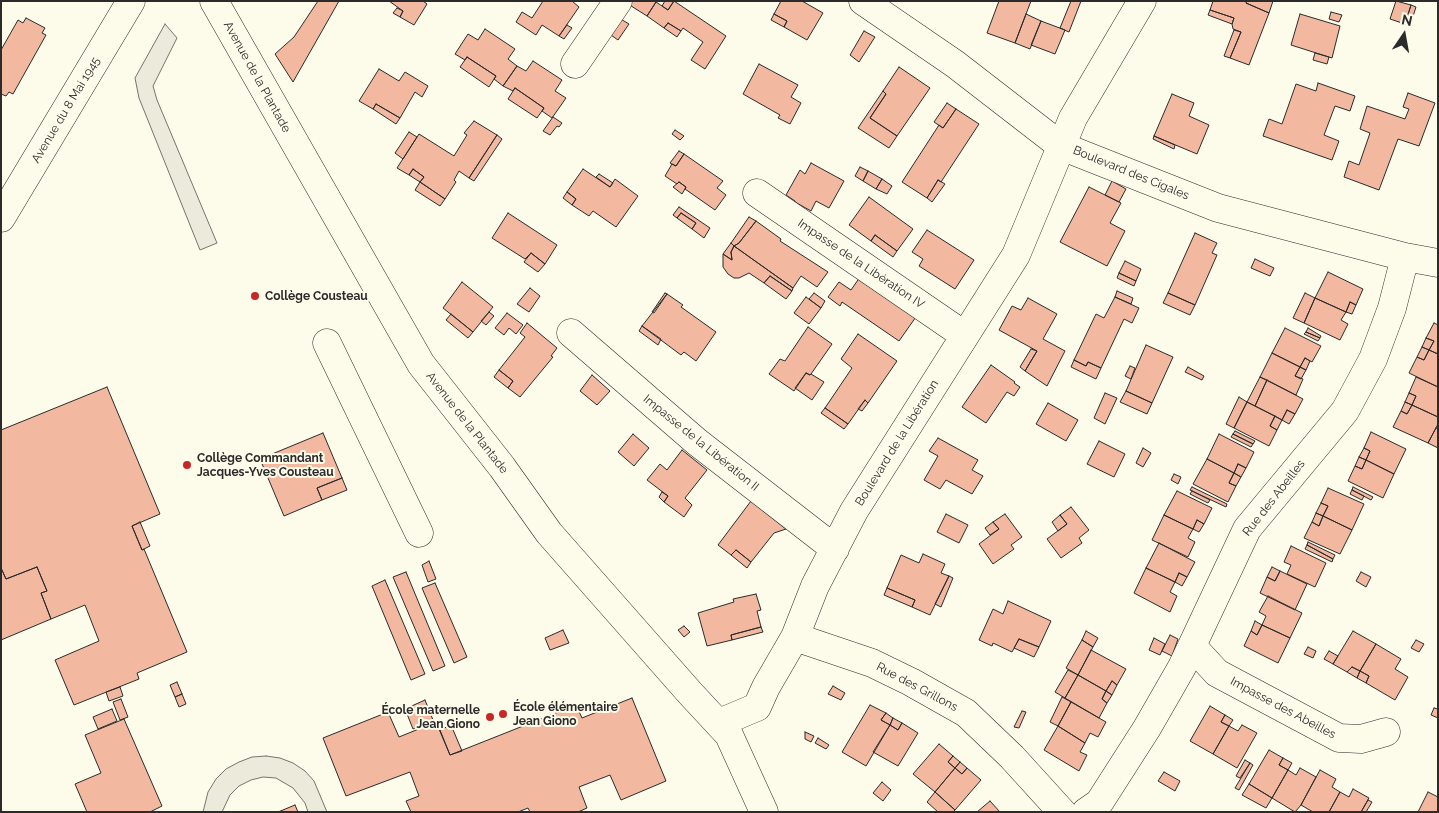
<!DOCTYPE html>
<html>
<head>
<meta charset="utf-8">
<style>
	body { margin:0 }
	#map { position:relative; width:1439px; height:813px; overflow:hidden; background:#fdfbea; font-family:Raleway,sans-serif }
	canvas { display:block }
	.frame { position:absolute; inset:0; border:2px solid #2b2b2b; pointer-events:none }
	.north { position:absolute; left:1379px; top:10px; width:50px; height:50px; -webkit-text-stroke:4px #fdfbea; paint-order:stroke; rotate:12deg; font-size:14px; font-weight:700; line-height:20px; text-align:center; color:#2b2b2b }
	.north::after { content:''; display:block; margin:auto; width:18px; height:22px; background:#2b2b2b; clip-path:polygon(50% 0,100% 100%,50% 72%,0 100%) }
</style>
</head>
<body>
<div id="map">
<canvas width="1439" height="813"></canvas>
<div class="frame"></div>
<div class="north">N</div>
</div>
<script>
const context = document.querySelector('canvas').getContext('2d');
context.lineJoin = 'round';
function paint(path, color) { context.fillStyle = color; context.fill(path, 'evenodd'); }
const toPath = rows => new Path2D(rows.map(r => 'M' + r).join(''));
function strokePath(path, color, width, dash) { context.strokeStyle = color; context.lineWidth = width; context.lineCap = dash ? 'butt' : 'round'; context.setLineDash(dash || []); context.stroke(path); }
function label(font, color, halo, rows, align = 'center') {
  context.font = font + ' Raleway,sans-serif'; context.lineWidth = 4; context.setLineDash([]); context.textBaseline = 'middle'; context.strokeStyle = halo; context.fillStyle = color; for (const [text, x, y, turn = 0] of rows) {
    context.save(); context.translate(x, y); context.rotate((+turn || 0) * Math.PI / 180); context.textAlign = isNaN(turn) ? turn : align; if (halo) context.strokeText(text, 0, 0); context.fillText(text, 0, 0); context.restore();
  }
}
const green = toPath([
	[266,756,280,758,293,763,305,771,314,781,327,812,308,812,305,803,293,788,276,778,263,777,251,780,239,786,230,795,222,812,203,812,208,792,216,779,226,769,239,762,252,757,266,756]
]);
paint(green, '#ecebdb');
strokePath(green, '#74746e', 1);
const parking = toPath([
	[165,24,177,38,153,86,157,100,217,243,200,250,139,98,135,78,165,24]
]);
paint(parking, '#eceadb');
strokePath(parking, '#74746e', 1);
const building = toPath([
	[318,1,339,1,293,82,275,54,294,37,318,1],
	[389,1,423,1,427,4,414,25,400,17,403,11,389,1],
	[543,1,572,1,579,7,559,36,542,25,536,35,516,22,522,12,532,18,543,1],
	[630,1,655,1,656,2,647,16,628,4,630,1],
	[665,1,674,1,668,10,662,6,665,1],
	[674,1,726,36,705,69,691,60,703,42,683,28,681,31,668,23,664,28,647,16,656,2,668,10,674,1],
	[781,1,802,1,823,13,807,40,784,27,787,21,774,14,781,1],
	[999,1,1031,1,1015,43,987,33,999,1],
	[1071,1,1081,1,1069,32,1060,28,1071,1],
	[1213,1,1247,1,1246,3,1269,13,1249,65,1230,58,1241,32,1233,29,1232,24,1234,18,1210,10,1213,1],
	[1247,1,1273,1,1269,13,1246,3,1247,1],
	[1396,1,1411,5,1405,24,1390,19,1396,1],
	[1411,5,1416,7,1410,26,1405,24,1411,5],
	[397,8,403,11,400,17,393,13,397,8],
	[1210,10,1234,18,1232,24,1208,15,1210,10],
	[1331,12,1342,15,1339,22,1329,19,1331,12],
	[774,14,787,21,784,27,771,20,774,14],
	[1026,14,1041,21,1030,49,1015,43,1026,14],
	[1300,14,1340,26,1332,58,1291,45,1300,14],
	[26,18,45,28,42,33,46,35,13,94,9,92,6,96,1,94,1,50,18,20,23,23,26,18],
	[619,18,629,24,618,40,608,33,619,18],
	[1041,21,1065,30,1055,54,1031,45,1041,21],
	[668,23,681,31,677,37,664,28,668,23],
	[567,25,572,28,564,39,559,36,567,25],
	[485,29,515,49,508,59,517,66,503,86,494,79,496,76,467,57,465,60,455,54,468,34,478,40,485,29],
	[1234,30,1241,32,1230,58,1224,56,1234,30],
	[864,31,875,37,859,62,850,55,864,31],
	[1315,53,1329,57,1327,64,1313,60,1315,53],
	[467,57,496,76,489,87,460,67,467,57],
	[533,61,562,80,555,91,566,98,552,118,542,111,544,108,515,88,513,91,503,86,517,66,526,71,533,61],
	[759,64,798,85,791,97,801,103,790,124,778,118,780,115,743,94,759,64],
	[899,67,930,88,897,136,870,118,886,94,883,91,899,67],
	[379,69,399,81,405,72,428,86,422,97,415,92,400,118,376,104,373,109,359,101,379,69],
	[1318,83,1355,96,1350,111,1335,106,1324,135,1339,141,1332,160,1263,136,1269,119,1282,124,1296,84,1316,91,1318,83],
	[515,88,544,108,537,118,508,99,515,88],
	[883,91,886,94,870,118,897,136,889,148,858,128,883,91],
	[1408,93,1435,103,1419,146,1398,139,1379,190,1344,177,1349,161,1359,165,1370,133,1360,129,1367,106,1405,119,1409,109,1403,107,1408,93],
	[1172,94,1194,103,1189,116,1209,125,1197,154,1154,136,1172,94],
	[947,103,956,109,943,128,934,122,947,103],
	[376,104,400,118,396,124,373,109,376,104],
	[956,109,979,124,941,182,938,180,927,198,902,182,939,125,943,128,956,109],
	[553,117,562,123,559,127,557,126,550,135,543,131,553,117],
	[474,121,497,135,469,178,459,171,454,180,456,182,445,199,420,182,424,177,413,169,409,175,397,168,419,134,454,156,467,135,464,133,474,121],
	[675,130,684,136,680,140,672,134,675,130],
	[409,132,417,137,403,159,395,153,409,132],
	[497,135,502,139,474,181,469,178,497,135],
	[1154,136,1175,145,1174,149,1153,139,1154,136],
	[679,151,684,154,676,166,670,163,679,151],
	[684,154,723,181,717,188,726,195,715,210,685,189,686,187,679,182,677,184,665,176,672,164,676,166,684,154],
	[811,163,844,181,829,208,816,201,811,211,795,202,795,201,786,195,800,170,805,174,811,163],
	[860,167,868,171,863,181,855,176,860,167],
	[413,169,424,177,420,182,409,175,413,169],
	[583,169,610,187,615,179,638,196,616,227,593,211,589,216,572,205,576,199,567,192,583,169],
	[868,171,882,179,876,189,863,181,868,171],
	[599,174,613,183,610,187,596,177,599,174],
	[882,179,892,186,887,194,876,189,882,179],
	[938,180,945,184,932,202,927,198,938,180],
	[1112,181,1126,189,1119,202,1105,195,1112,181],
	[420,182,445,199,440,206,415,190,420,182],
	[679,182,686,187,682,194,673,187,679,182],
	[1089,187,1121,203,1110,223,1125,231,1107,266,1060,242,1089,187],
	[567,192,576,199,572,205,563,198,567,192],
	[869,197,913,229,897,251,875,235,871,241,849,225,869,197],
	[679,207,710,228,704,238,692,229,696,223,681,213,677,218,673,215,679,207],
	[508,213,557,245,545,264,531,253,525,259,492,238,508,213],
	[681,213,696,223,692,229,677,218,681,213],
	[749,217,756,221,739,243,734,246,731,243,749,217],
	[756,221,781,239,780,241,828,272,817,287,801,276,793,288,734,246,739,243,756,221],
	[927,230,974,260,955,289,919,266,923,259,912,252,927,230],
	[1195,233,1217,243,1212,253,1217,255,1195,305,1168,293,1195,233],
	[875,235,897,251,893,257,871,241,875,235],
	[731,243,734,246,731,252,732,260,723,254,731,243],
	[734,246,793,288,792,291,770,276,764,283,749,273,739,278,734,278,728,274,723,267,723,254,732,260,731,252,734,246],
	[531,253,545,264,538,272,524,262,531,253],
	[1255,259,1274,268,1270,276,1251,268,1255,259],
	[1125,261,1141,269,1136,281,1119,273,1125,261],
	[1328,272,1363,289,1356,305,1350,302,1346,312,1315,298,1328,272],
	[1119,273,1136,281,1134,286,1117,278,1119,273],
	[770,276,792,291,786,299,764,283,770,276],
	[860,277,918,314,899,341,842,302,840,306,828,297,839,282,851,290,860,277],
	[462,282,493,307,473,332,443,308,462,282],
	[530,288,540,296,529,312,517,304,530,288],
	[1117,291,1133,298,1131,304,1115,297,1117,291],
	[665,293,667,294,654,313,652,312,665,293],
	[814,293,825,301,821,308,809,299,814,293],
	[1168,293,1195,305,1190,315,1163,303,1168,293],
	[1305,293,1315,298,1304,323,1293,318,1305,293],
	[667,294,683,305,681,307,716,332,696,361,684,352,681,355,642,326,667,294],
	[806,297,821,308,809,324,794,313,806,297],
	[1115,297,1139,308,1132,323,1124,319,1101,368,1088,362,1086,366,1074,360,1096,314,1104,318,1115,297],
	[1028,298,1057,314,1043,339,1065,351,1047,386,1025,371,1037,351,999,330,1012,306,1021,310,1028,298],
	[1315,298,1346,312,1341,320,1348,324,1340,340,1304,323,1315,298],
	[1350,302,1356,305,1352,314,1346,312,1350,302],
	[489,312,494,316,486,325,481,321,489,312],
	[507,313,523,325,516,334,509,328,504,335,495,328,507,313],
	[451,314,473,332,468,338,446,320,451,314],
	[527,323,557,348,551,356,553,357,520,397,508,388,513,381,499,370,525,337,520,333,527,323],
	[1434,323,1438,325,1438,354,1429,350,1434,341,1426,338,1434,323],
	[642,326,661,339,658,345,639,331,642,326],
	[808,327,832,344,811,374,810,375,806,373,794,391,769,374,780,359,785,361,808,327],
	[1285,328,1321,346,1312,362,1305,358,1300,367,1272,353,1285,328],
	[1308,328,1321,336,1320,338,1306,332,1308,328],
	[1306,332,1320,338,1318,341,1304,334,1306,332],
	[858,334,897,361,868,403,865,400,848,424,825,408,852,368,841,359,858,334],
	[1426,338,1434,341,1429,350,1422,347,1426,338],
	[1146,345,1173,357,1152,403,1126,391,1146,345],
	[1422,347,1429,350,1424,360,1417,357,1422,347],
	[1031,349,1037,351,1025,371,1020,367,1031,349],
	[1429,350,1438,354,1438,387,1409,373,1417,357,1424,360,1429,350],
	[1272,353,1300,367,1295,376,1303,379,1296,395,1260,377,1272,353],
	[1305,358,1310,361,1306,370,1300,367,1305,358],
	[1074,360,1086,366,1088,362,1101,368,1096,379,1071,367,1074,360],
	[991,365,1015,382,1014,383,1020,387,1014,396,1007,392,986,423,962,407,991,365],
	[1130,366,1135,368,1131,379,1125,376,1130,366],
	[1188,367,1204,376,1202,380,1185,372,1188,367],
	[1300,367,1306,370,1301,379,1295,376,1300,367],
	[499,370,513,381,508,388,494,377,499,370],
	[806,373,810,375,811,374,824,382,812,400,795,388,806,373],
	[592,375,610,391,597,405,580,391,592,375],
	[1260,377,1267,380,1255,406,1247,402,1260,377],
	[1416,377,1438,387,1438,417,1412,405,1416,396,1409,393,1416,377],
	[1267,380,1303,399,1295,414,1287,410,1282,420,1255,406,1267,380],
	[107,387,160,514,132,526,142,550,144,549,187,652,137,673,139,679,74,705,55,660,99,641,85,605,51,619,41,593,47,591,37,567,6,579,1,568,1,430,107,387],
	[1126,391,1152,403,1147,414,1120,402,1126,391],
	[1105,393,1117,398,1105,424,1094,418,1105,393],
	[1409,393,1416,396,1412,405,1405,402,1409,393],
	[1239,397,1247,402,1234,428,1226,424,1239,397],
	[865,400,868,403,862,411,858,409,865,400],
	[1247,402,1275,416,1270,426,1277,430,1269,446,1234,428,1247,402],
	[1405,402,1412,405,1407,414,1401,411,1405,402],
	[1048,403,1078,420,1066,441,1036,424,1048,403],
	[1412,405,1438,417,1438,424,1428,443,1393,427,1401,411,1407,414,1412,405],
	[825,408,848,424,844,429,821,413,825,408],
	[1287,410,1295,414,1289,424,1282,420,1287,410],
	[1275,416,1282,420,1277,430,1270,426,1275,416],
	[1436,428,1438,429,1438,448,1428,443,1436,428],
	[1235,431,1255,441,1253,444,1233,434,1235,431],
	[1371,432,1406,449,1394,474,1366,460,1370,451,1364,448,1371,432],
	[323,433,342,478,317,488,322,500,284,516,260,459,323,433],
	[633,434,649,448,634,466,618,452,633,434],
	[1219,434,1254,452,1246,468,1238,464,1234,473,1207,459,1219,434],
	[1233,434,1253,444,1251,447,1231,437,1233,434],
	[938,438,978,460,972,470,983,476,972,494,946,480,940,489,924,480,938,456,929,451,938,438],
	[1099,441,1125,454,1114,477,1087,464,1099,441],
	[1143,448,1151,453,1143,467,1136,463,1143,448],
	[1364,448,1370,451,1366,460,1359,457,1364,448],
	[682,450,707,470,685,498,692,505,684,517,664,502,668,496,647,480,660,464,667,470,682,450],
	[1359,457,1366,460,1362,469,1355,466,1359,457],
	[1207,459,1234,473,1229,483,1236,486,1228,502,1193,484,1207,459],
	[1366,460,1394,474,1383,498,1348,481,1355,466,1362,469,1366,460],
	[1238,464,1246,468,1241,477,1234,473,1238,464],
	[1234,473,1241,477,1236,486,1229,483,1234,473],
	[1174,474,1181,477,1178,484,1171,480,1174,474],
	[342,478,347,490,322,500,317,488,342,478],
	[1192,487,1227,504,1226,507,1190,490,1192,487],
	[1353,487,1373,497,1371,500,1352,490,1353,487],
	[1328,488,1364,504,1352,530,1323,516,1328,506,1321,503,1328,488],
	[1352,490,1364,496,1362,500,1350,494,1352,490],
	[1177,491,1212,508,1204,524,1197,520,1193,529,1164,515,1177,491],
	[1192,491,1210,500,1208,503,1190,494,1192,491],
	[662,492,668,496,664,502,659,497,662,492],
	[751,501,786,529,774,533,751,562,736,550,731,555,718,545,751,501],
	[1321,503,1328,506,1323,516,1316,513,1321,503],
	[1071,507,1089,530,1079,538,1082,543,1061,558,1047,539,1067,524,1060,515,1071,507],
	[1316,513,1323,516,1319,526,1312,522,1316,513],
	[946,514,968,525,959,543,937,532,946,514],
	[1005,514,1022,537,1011,545,1014,549,993,564,979,544,999,529,993,522,1005,514],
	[1060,515,1067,524,1058,531,1052,522,1060,515],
	[1164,515,1193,529,1188,538,1195,542,1188,557,1152,540,1164,515],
	[1323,516,1352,530,1340,554,1304,538,1312,522,1319,526,1323,516],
	[1197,520,1204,524,1199,532,1193,529,1197,520],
	[140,522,150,546,142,550,132,526,140,522],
	[993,522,999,529,990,535,985,528,993,522],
	[1308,542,1335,555,1333,559,1307,545,1308,542],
	[1159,543,1195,562,1187,577,1179,573,1175,582,1146,568,1159,543],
	[1307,545,1333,559,1332,562,1305,549,1307,545],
	[1291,546,1326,563,1315,587,1287,574,1291,565,1284,562,1291,546],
	[736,550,751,562,747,568,731,555,736,550],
	[923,554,945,564,941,573,949,576,930,615,912,607,915,600,887,588,901,555,919,563,923,554],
	[429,561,436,579,428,582,422,565,429,561],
	[37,567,47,591,41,593,51,619,1,640,1,568,6,579,37,567],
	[1272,567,1280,571,1275,581,1267,577,1272,567],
	[1146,568,1175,582,1170,592,1177,596,1170,612,1134,593,1146,568],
	[1280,571,1307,584,1295,610,1260,593,1267,577,1275,581,1280,571],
	[406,572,445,666,433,671,393,577,406,572],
	[1361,572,1371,577,1366,587,1356,581,1361,572],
	[1179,573,1187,577,1182,586,1175,582,1179,573],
	[949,576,953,578,941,607,935,604,949,576],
	[385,580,425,674,411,680,372,586,385,580],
	[435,583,467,657,454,663,422,588,435,583],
	[887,588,915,600,912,607,884,595,887,588],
	[756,594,761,610,757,611,761,627,731,635,732,640,707,646,698,613,734,602,733,599,756,594],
	[1268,596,1302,613,1290,638,1262,625,1266,616,1259,612,1268,596],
	[1008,601,1051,621,1039,647,1019,639,1012,652,993,643,992,646,979,640,993,609,1003,614,1008,601],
	[1255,621,1262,625,1257,635,1251,631,1255,621],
	[1262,625,1290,638,1278,663,1244,646,1251,631,1257,635,1262,625],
	[684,626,690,632,684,637,678,630,684,626],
	[761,627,763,632,732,640,731,635,761,627],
	[563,630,569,643,550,650,545,638,563,630],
	[1086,631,1098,638,1093,647,1082,640,1086,631],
	[1353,631,1376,644,1360,671,1352,667,1347,672,1333,664,1353,631],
	[1170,635,1178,639,1172,656,1162,651,1170,635],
	[1154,638,1165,644,1160,655,1149,650,1154,638],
	[1019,639,1039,647,1034,657,1014,648,1019,639],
	[1082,640,1093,647,1078,675,1066,668,1082,640],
	[1416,640,1424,644,1419,652,1411,648,1416,640],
	[1376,644,1401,659,1395,669,1408,677,1395,700,1366,683,1369,676,1360,671,1376,644],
	[1308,647,1316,651,1313,658,1304,654,1308,647],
	[1091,650,1126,669,1117,685,1112,681,1106,691,1078,675,1091,650],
	[1329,651,1338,656,1333,664,1324,659,1329,651],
	[1352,667,1360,671,1357,678,1347,672,1352,667],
	[1068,670,1078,675,1065,698,1055,692,1068,670],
	[1360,671,1369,676,1366,683,1357,678,1360,671],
	[1078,675,1106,691,1102,699,1107,703,1099,718,1065,698,1078,675],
	[1112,681,1117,685,1112,695,1106,691,1112,681],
	[177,682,182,694,175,697,170,685,177,682],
	[833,686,845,693,841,700,828,694,833,686],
	[120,687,123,696,109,701,106,692,120,687],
	[1106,691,1112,695,1107,703,1102,699,1106,691],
	[182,694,186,704,179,707,175,697,182,694],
	[1062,697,1071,702,1058,726,1050,722,1062,697],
	[632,698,666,781,621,800,610,775,579,787,587,808,578,812,530,812,528,808,518,812,411,812,406,801,419,796,410,772,346,796,323,738,388,712,399,737,436,722,450,755,576,705,582,718,632,698],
	[121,699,128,717,120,720,113,702,121,699],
	[425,700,433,720,413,729,405,709,425,700],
	[1071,702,1106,722,1098,737,1090,733,1085,743,1058,726,1071,702],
	[870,705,886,713,881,720,890,725,866,766,842,752,870,705],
	[1210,706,1225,715,1221,722,1229,726,1213,754,1190,741,1210,706],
	[1434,708,1438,709,1438,718,1431,715,1434,708],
	[112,709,117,721,98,729,93,717,112,709],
	[1022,711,1026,712,1019,728,1014,727,1022,711],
	[886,713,893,718,890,725,881,720,886,713],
	[1225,715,1233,720,1229,726,1221,722,1225,715],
	[893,718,902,723,898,730,890,725,893,718],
	[124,719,162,806,150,812,87,812,75,784,101,773,85,735,124,719],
	[902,723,918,733,898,766,873,752,890,725,898,730,902,723],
	[451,725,462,751,450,755,440,730,451,725],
	[1242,725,1257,733,1237,768,1213,754,1229,726,1238,731,1242,725],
	[1058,726,1085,743,1080,752,1087,755,1079,771,1044,750,1058,726],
	[805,732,814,736,811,742,805,739,805,732],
	[818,738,829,745,826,749,815,743,818,738],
	[939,744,953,756,948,762,955,768,935,792,913,774,939,744],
	[1269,750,1283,758,1279,765,1288,770,1272,798,1249,784,1269,750],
	[953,756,960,762,955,768,948,762,953,756],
	[1283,758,1292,763,1288,770,1279,765,1283,758],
	[1245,760,1250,763,1240,778,1236,776,1245,760],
	[960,762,967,768,962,774,955,768,960,762],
	[1250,763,1253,765,1239,790,1235,788,1250,763],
	[955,768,962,774,967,768,981,780,955,810,935,792,955,768],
	[1300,768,1316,777,1301,805,1295,812,1272,798,1288,770,1296,775,1300,768],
	[1320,770,1336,779,1332,787,1340,792,1329,812,1313,812,1301,805,1320,770],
	[1164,772,1180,781,1175,791,1158,781,1164,772],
	[882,782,891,790,883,801,873,793,882,782],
	[1249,784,1272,798,1266,808,1242,795,1249,784],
	[1353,789,1369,798,1361,812,1329,812,1340,792,1349,797,1353,789],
	[935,792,955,810,953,812,938,812,927,802,935,792],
	[1428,792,1438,797,1438,812,1418,812,1428,792],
	[1368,800,1372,802,1366,812,1361,812,1368,800],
	[990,801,1000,812,977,812,990,801],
	[295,805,298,812,278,812,295,805]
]);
paint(building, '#f2b8a0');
strokePath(building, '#2b2b2b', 1);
const minor = toPath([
	[214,1,421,364,502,467,549,533,690,693,729,735,764,812],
	[863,1,955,64,1061,146,1218,208,1405,257,1438,263],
	[575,64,618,1],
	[757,193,964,335],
	[1,218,131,1],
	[571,333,697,442,835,549],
	[327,343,419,533],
	[795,637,872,663,911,682,966,713,1012,757,1062,812],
	[1192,646,1217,673,1339,738,1361,739,1386,732],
	[719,723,757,707,766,687,795,637,815,586,854,511,1016,255,1073,118,1142,1],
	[1086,812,1099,803,1147,728,1182,667,1247,529,1345,411,1373,359,1392,308,1405,257]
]);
strokePath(minor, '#2b2b2b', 29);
strokePath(minor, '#fdfbea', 28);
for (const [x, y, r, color] of [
	[255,296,5,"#c62828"],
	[187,465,5,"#c62828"],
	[503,714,5,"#c62828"],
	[490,717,5,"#c62828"]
]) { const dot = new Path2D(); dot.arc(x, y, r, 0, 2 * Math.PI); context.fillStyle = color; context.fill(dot); strokePath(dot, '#fdfbea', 2); }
label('12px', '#2b2b2b', '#fdfbea', [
	["Avenue de la Plantade",257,77,61],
	["Avenue du 8 Mai 1945",66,110,-59],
	["Boulevard des Cigales",1131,173,22],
	["Impasse de la Libération IV",861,264,34],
	["Avenue de la Plantade",467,423,52],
	["Impasse de la Libération II",701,443,39],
	["Boulevard de la Libération",897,443,-58],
	["Rue des Abeilles",1274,498,-52],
	["Rue des Grillons",917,687,28],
	["Impasse des Abeilles",1283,708,28]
]);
label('bold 12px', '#2b2b2b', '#fdfbea', [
	["Collège Cousteau",265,296],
	["Collège Commandant",197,458],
	["Jacques-Yves Cousteau",197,472],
	["École élémentaire",513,707],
	["Jean Giono",513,721],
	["École maternelle",480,710,"right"],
	["Jean Giono",480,724,"right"]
], 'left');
</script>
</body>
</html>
